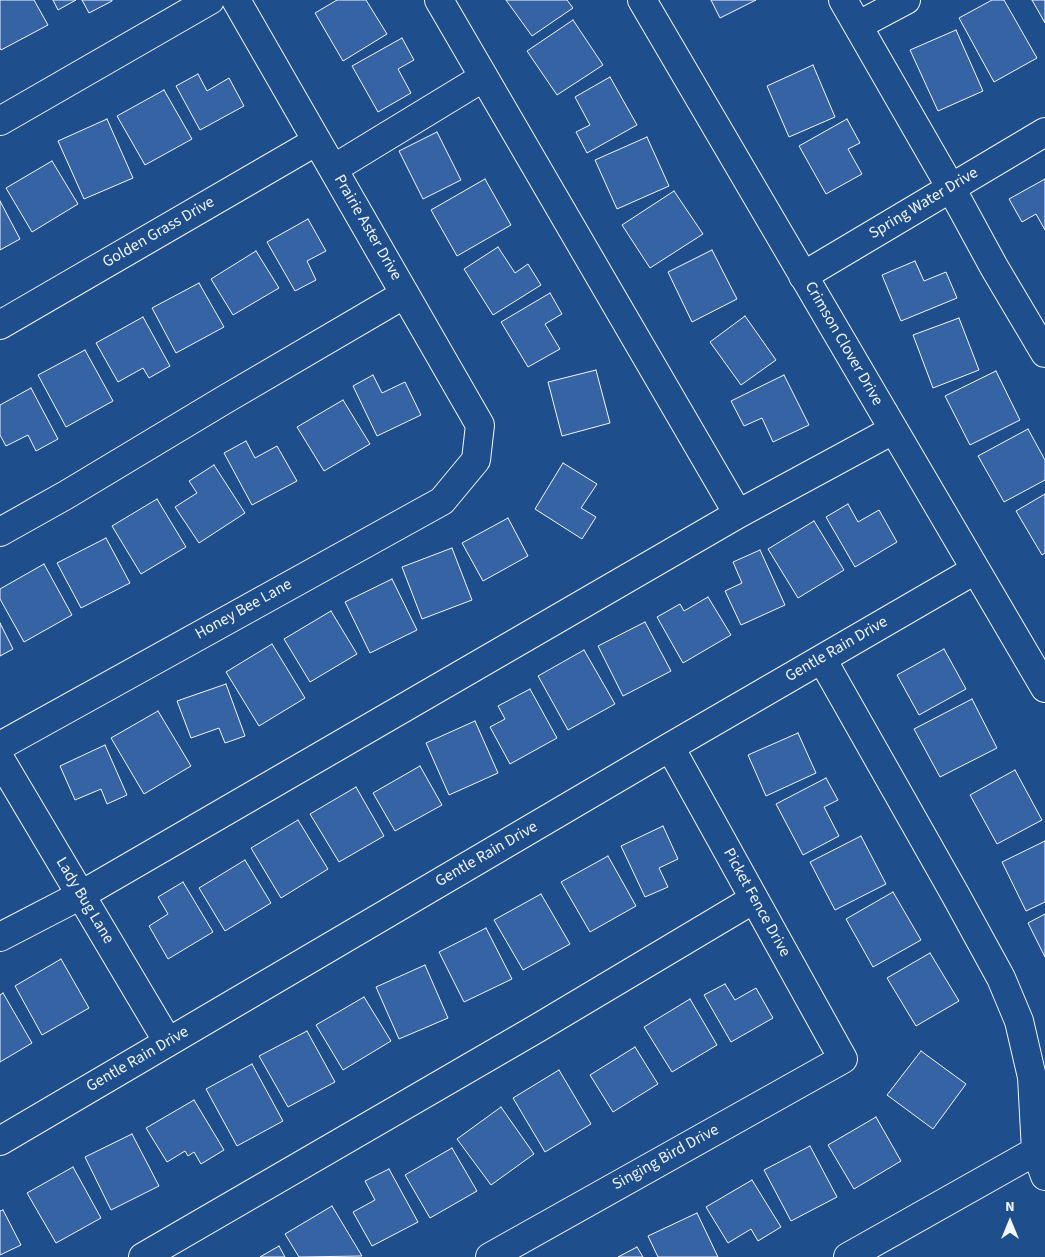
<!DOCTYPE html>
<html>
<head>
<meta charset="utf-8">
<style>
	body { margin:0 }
	#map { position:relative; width:1045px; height:1257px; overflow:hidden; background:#1f4e8c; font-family:"Source Sans 3",sans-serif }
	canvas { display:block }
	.north { position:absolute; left:985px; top:1197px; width:50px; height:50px; -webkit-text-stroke:4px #1f4e8c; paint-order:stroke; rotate:0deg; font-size:14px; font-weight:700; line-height:20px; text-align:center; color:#f2f6ff }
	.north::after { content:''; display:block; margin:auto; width:18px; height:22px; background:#f2f6ff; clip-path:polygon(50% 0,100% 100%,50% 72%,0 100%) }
</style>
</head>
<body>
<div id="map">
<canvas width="1045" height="1257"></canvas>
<div class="north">N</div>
</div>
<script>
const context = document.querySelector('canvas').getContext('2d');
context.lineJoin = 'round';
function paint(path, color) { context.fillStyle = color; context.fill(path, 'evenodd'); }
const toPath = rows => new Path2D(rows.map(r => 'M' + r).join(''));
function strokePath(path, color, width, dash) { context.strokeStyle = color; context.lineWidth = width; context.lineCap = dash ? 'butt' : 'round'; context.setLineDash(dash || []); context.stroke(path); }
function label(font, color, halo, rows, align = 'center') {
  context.font = font + ' "Source Sans 3",sans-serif'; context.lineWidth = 4; context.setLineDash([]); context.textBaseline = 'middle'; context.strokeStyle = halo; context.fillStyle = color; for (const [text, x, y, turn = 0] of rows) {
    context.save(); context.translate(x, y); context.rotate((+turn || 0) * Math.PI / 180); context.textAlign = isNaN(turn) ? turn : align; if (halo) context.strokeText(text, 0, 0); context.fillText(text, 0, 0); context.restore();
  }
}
const building = toPath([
	[0,0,34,0,48,25,1,50,0,48,0,0],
	[53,0,76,0,58,10,53,0],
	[82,0,112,0,112,1,89,13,82,0],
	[337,0,366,0,387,34,343,61,315,13,337,0],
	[506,0,567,0,573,8,532,36,506,0],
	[711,0,756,0,720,18,711,0],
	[992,0,1004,0,1037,58,994,82,959,18,992,0],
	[1032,0,1045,0,1045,23,1032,0],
	[573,20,603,65,557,95,527,51,573,20],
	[956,30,983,91,938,111,910,50,956,30],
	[402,38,414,60,398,69,411,93,378,112,352,66,402,38],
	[813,65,835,117,789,137,767,86,813,65],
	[198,74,207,91,229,78,244,106,200,130,176,86,198,74],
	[610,77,637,125,587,153,576,132,590,125,575,97,610,77],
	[164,90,192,139,145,165,117,116,164,90],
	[107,119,133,178,84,199,58,141,107,119],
	[847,119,860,143,848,149,862,174,826,194,799,146,847,119],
	[437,132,461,180,423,199,399,151,437,132],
	[647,137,669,186,617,209,595,160,647,137],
	[52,161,78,204,32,232,6,188,52,161],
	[485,179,511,225,457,256,431,210,485,179],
	[1045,179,1045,230,1036,214,1022,222,1009,199,1045,179],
	[674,191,703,234,650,268,622,225,674,191],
	[0,201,20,239,0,250,0,201],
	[308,219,326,251,307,261,316,280,295,291,267,242,308,219],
	[498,247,515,273,528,264,541,285,493,315,464,269,498,247],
	[712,250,737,299,692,322,668,272,712,250],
	[256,251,279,288,233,315,211,279,256,251],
	[915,261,924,281,946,272,957,298,901,321,882,275,915,261],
	[199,283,224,327,176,353,152,308,199,283],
	[550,293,562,314,545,324,560,349,528,367,501,322,550,293],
	[745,316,776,360,741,385,710,342,745,316],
	[143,317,170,366,149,378,143,368,118,382,96,343,143,317],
	[959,318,979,370,933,388,913,335,959,318],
	[85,350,113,401,66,427,38,375,85,350],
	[596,370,610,423,562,436,548,382,596,370],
	[996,371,1020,420,970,445,945,396,996,371],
	[373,375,382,393,405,382,421,415,377,436,353,386,373,375],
	[784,375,809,425,773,442,762,418,744,426,731,401,784,375],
	[31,388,58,439,36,451,28,435,6,446,0,435,0,405,31,388],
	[343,400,370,444,324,471,297,427,343,400],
	[1028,429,1045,460,1045,480,1004,502,978,456,1028,429],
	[246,441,255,458,277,446,297,481,252,505,224,453,246,441],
	[563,463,597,484,581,508,596,517,582,539,535,509,563,463],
	[214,465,245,513,199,543,175,507,197,493,189,481,214,465],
	[1045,494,1045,553,1042,555,1016,511,1045,494],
	[157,499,186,547,141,574,112,526,157,499],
	[848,504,858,522,879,510,897,542,855,567,826,517,848,504],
	[508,518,528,556,483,581,462,543,508,518],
	[814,521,844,570,798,598,768,549,814,521],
	[106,538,130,583,81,608,57,563,106,538],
	[452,548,472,600,422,619,402,567,452,548],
	[760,550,785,605,741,625,725,591,742,583,733,562,760,550],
	[44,564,72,615,24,642,0,599,0,589,44,564],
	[392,579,417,630,370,653,345,602,392,579],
	[708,597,731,635,683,663,657,617,680,604,684,611,708,597],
	[331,611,357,654,310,682,284,639,331,611],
	[645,622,671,671,623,696,598,646,645,622],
	[0,623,13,649,0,656,0,623],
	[272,644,305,698,259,726,226,672,272,644],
	[944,649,966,689,919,715,897,675,944,649],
	[584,650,615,704,568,730,538,676,584,650],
	[226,684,245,736,225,743,219,728,191,738,177,701,226,684],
	[530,689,557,738,510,764,490,727,505,719,498,706,530,689],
	[972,699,997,748,940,777,914,729,972,699],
	[158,711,191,766,144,794,111,738,158,711],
	[475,721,498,773,449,795,426,743,475,721],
	[798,733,816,773,766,796,748,755,798,733],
	[105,745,127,795,107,804,101,789,75,800,60,766,105,745],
	[420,766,442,805,395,831,373,793,420,766],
	[1015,770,1042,820,997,844,970,795,1015,770],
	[826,778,838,800,824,807,839,836,803,855,776,804,826,778],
	[356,787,384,836,339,862,310,814,356,787],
	[298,820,328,869,281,898,251,848,298,820],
	[663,826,678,859,659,868,668,887,645,897,621,846,663,826],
	[861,836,886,884,835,910,810,862,861,836],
	[1045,841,1045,902,1026,911,1002,862,1045,841],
	[608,856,636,906,590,932,561,882,608,856],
	[245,860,271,903,225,931,199,888,245,860],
	[183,882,213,932,168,959,149,926,168,914,158,897,183,882],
	[893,892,921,940,873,967,846,919,893,892],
	[541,894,570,944,523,970,494,920,541,894],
	[1045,914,1045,957,1028,923,1045,914],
	[486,928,512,979,464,1002,439,952,486,928],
	[930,953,959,1001,916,1026,887,978,930,953],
	[61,959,89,1008,42,1035,15,986,61,959],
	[425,965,448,1018,399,1039,376,987,425,965],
	[725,984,735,1000,756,988,773,1018,731,1042,704,995,725,984],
	[3,993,32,1043,0,1062,0,995,3,993],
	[364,997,391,1041,343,1070,316,1025,364,997],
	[690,999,717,1045,672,1072,644,1027,690,999],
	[307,1031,335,1082,288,1107,259,1056,307,1031],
	[635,1047,658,1084,613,1112,590,1075,635,1047],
	[921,1051,966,1084,933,1129,887,1095,921,1051],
	[252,1064,283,1121,237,1146,206,1089,252,1064],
	[559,1070,591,1124,545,1152,513,1098,559,1070],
	[194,1100,224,1150,201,1164,194,1152,188,1156,185,1151,167,1162,146,1128,194,1100],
	[501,1107,534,1154,491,1185,457,1139,501,1107],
	[876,1117,901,1161,854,1189,828,1145,876,1117],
	[132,1134,159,1186,111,1210,85,1157,132,1134],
	[810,1146,837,1197,791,1221,764,1170,810,1146],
	[452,1148,477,1191,430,1218,405,1175,452,1148],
	[73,1167,101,1218,56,1243,27,1193,73,1167],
	[389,1169,418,1222,372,1246,353,1212,375,1200,365,1181,389,1169],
	[752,1180,781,1227,758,1241,751,1229,728,1243,706,1207,752,1180],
	[332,1206,362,1256,299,1257,285,1234,332,1206],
	[3,1210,21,1245,0,1255,0,1211,3,1210],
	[697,1213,718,1257,658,1257,648,1236,697,1213],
	[279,1246,285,1257,260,1257,279,1246],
	[637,1247,643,1257,618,1257,637,1247]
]);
paint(building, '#3563a3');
strokePath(building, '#f2f6ff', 1);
const minor = toPath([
	[439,0,738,514],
	[642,0,1045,688],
	[843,0,951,188,994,267,1045,353],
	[859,25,906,0],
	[0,121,210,0],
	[333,169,484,77],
	[803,276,1045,132],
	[0,325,317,141],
	[0,532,66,495,224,400,405,294],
	[822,659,955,894,1001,978,1019,1021,1032,1077,1036,1151],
	[0,746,442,501,476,460,480,425,236,0],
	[0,759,168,1042],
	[0,937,81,895,738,514,893,430],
	[0,1141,670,747,975,570],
	[143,1257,536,1029,754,899],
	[490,1257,843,1059,670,747],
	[848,1257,1036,1151,1045,1176]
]);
strokePath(minor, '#f2f6ff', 30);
strokePath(minor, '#1f4e8c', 28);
label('16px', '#f2f6ff', '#1f4e8c', [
	["Spring Water Drive",924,204,-31],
	["Prairie Aster Drive",367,228,60],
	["Golden Grass Drive",159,233,-30],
	["Crimson Clover Drive",843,344,60],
	["Honey Bee Lane",244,610,-29],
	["Gentle Rain Drive",837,650,-30],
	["Gentle Rain Drive",487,855,-30],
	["Lady Bug Lane",84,901,59],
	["Picket Fence Drive",756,903,61],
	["Gentle Rain Drive",138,1060,-30],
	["Singing Bird Drive",666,1158,-29]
]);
</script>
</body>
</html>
